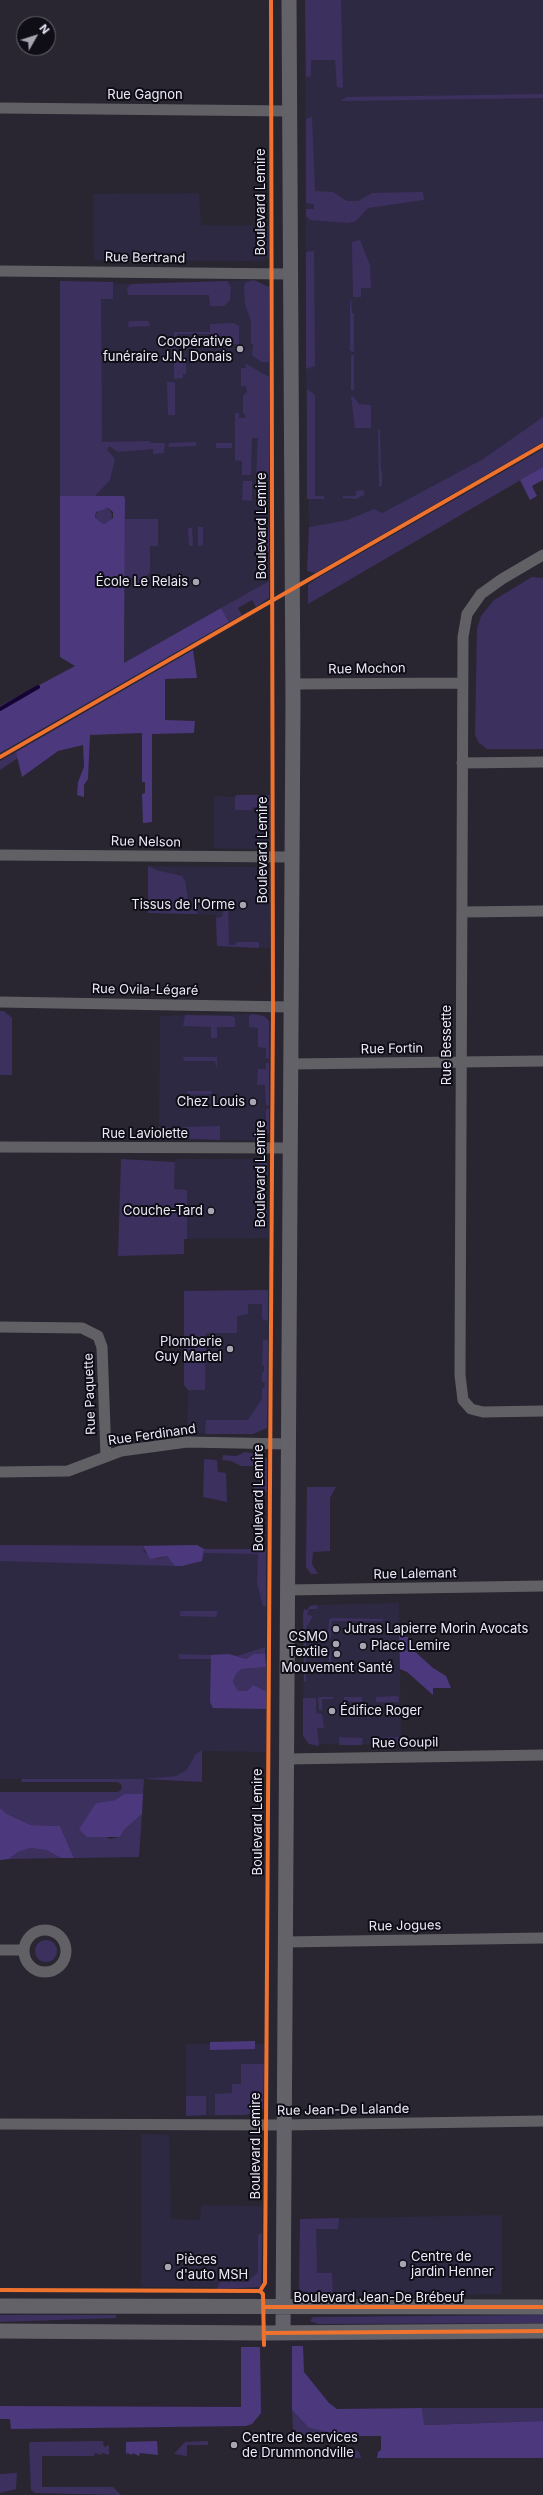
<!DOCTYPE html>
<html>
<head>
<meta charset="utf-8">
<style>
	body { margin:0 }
	#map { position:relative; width:543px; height:2495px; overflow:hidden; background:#292632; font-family:Inter,sans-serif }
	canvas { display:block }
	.north { position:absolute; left:16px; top:16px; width:40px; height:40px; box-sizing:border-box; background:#0f0d16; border:1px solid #676570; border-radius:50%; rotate:51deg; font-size:11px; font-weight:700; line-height:16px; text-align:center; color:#eceaf8 }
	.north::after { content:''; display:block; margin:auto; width:14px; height:18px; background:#a8a5b3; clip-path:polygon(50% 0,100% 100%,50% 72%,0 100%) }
</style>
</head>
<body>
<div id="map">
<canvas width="543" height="2495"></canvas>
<div class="north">N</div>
</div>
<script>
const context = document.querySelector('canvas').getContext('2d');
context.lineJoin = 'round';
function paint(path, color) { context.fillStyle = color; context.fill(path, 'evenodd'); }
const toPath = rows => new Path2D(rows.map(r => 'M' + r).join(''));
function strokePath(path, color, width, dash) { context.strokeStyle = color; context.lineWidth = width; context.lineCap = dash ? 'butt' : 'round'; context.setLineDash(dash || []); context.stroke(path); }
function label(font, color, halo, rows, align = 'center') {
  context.font = font + ' Inter,sans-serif'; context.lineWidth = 4; context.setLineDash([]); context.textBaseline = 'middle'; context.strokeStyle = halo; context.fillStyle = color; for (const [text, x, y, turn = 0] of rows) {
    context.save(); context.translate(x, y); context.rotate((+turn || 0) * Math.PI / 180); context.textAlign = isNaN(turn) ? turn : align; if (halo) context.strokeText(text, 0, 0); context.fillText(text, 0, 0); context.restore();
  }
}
paint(toPath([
	[305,0,543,0,543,417,483,459,382,513,374,509,347,520,309,527,306,369],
	[199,193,201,225,269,226,269,258,260,261,94,260,93,194],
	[254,280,269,287,269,581,124,664,125,499,124,496,60,496,60,281,132,284],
	[237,795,270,795,271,842,266,847,256,849,214,848,214,796,235,797],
	[148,866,255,867,266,870,270,874,270,948,217,946,216,915,148,913],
	[252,1014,264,1016,269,1021,269,1133,254,1140,159,1140,160,1016],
	[175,1159,256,1159,267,1163,269,1238,187,1239,187,1191,174,1190],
	[268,1290,267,1428,253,1434,187,1433,188,1390,184,1385,184,1291],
	[0,1545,197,1545,204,1549,266,1549,266,1752,202,1751,202,1782,144,1779,0,1779],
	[399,1603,401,1745,309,1744,303,1736,304,1609,307,1610,312,1605],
	[186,2044,264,2044,263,2109,246,2115,186,2116],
	[141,2134,169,2135,171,2219,200,2220,201,2205,262,2206,261,2287,141,2287],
	[502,2215,502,2294,311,2296,299,2289,300,2219]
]), '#2e2942');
paint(toPath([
	[305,0,341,0,343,88,337,87,335,60,311,60,311,76,306,77],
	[543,94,543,98,340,101,347,97],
	[312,117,315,191,333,192,347,201,358,201,372,193,423,192,424,200,368,208,356,221,348,223,310,220,306,216,306,209,314,209,314,204,306,203,306,119],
	[360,240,370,265,371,288,361,288,361,297,353,297,352,242],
	[314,251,315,362,315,366,306,369,306,252],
	[254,280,269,287,269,362,261,362,252,355,253,344,251,344,251,321,245,304,244,288,245,283],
	[60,281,113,282,113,299,101,299,102,442,151,441,150,443,165,443,164,453,153,454,153,449,118,452,109,446,107,450,115,459,110,480,95,496,60,496],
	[227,281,231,287,230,300,224,306,210,306,209,295,128,295,127,288,132,284],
	[350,300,351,300,352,313,354,313,354,352,350,351],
	[129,321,148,321,150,326,128,327],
	[234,323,239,326,239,344,210,344,210,334,177,334,177,350,174,350,174,332,210,332,210,324],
	[174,354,186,357,186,374,183,374,183,378,174,379],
	[351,355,354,355,354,390,351,390],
	[245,363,269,377,269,476,256,476,258,438,252,438,251,475,242,475,242,461,235,460,235,413,239,413,239,418,245,418,246,416,243,413,243,396,247,392,246,386,241,386,241,368,246,368],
	[167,382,175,382,175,415,168,415],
	[307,389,315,395,315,496,324,496,325,499,307,499],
	[351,396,354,397,359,404,371,405,371,428,355,428],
	[543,417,543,442,315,573,307,571,309,527,347,520,374,509,382,513,483,459],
	[378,429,380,429,381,471,382,471,382,486,379,487],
	[196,442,196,446,168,447,169,443],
	[216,443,232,443,232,448,216,448],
	[543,449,543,467,308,604,308,585,316,579],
	[243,481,252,481,252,501,242,500],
	[364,490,364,495,356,499,343,498,343,496,356,496,356,491],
	'96 516a8 8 0 1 1 16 0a8 8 0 1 1-16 0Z',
	[125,519,158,519,158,546,150,546,150,572,136,588,134,588,134,578,124,578],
	[198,527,203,527,203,545,198,546],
	[265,527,269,527,269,551,260,559,256,548,257,529],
	[188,528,192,528,193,546,189,546],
	[532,577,543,578,543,749,487,749,479,743,475,735,477,629,481,616,494,600],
	[269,581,269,598,256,607,252,600,238,608,242,615,229,622,221,608],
	[16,752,18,758,0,770,0,761],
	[237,795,270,795,270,830,267,830,267,808,253,807,252,810,235,810,235,797],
	[148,866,156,870,182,876,185,881,190,910,197,910,197,914,148,913],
	[228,907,229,945,235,945,236,942,259,942,259,948,217,946,216,918,222,917,224,909],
	[0,1011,4,1011,12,1018,12,1075,0,1075],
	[252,1014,264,1016,269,1021,269,1059,266,1058,266,1048,258,1047,258,1028,249,1027,249,1016],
	[185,1015,232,1016,235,1018,235,1027,217,1027,217,1038,211,1038,211,1027,183,1026],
	[183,1057,217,1057,217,1069,215,1061,184,1061],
	[266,1063,269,1063,269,1105,266,1105,265,1085,257,1085,258,1069,266,1069],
	[187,1091,211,1091,212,1094,187,1095],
	[266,1109,269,1109,269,1133,254,1140,254,1135,266,1132],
	[220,1126,220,1140,183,1138,183,1127],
	[159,1127,169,1127,169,1140,159,1140],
	[121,1159,175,1162,174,1189,187,1190,187,1239,184,1239,184,1254,118,1256],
	[256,1159,267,1163,268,1176,261,1170,260,1166,255,1162],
	[259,1201,267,1201,267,1216,257,1214,255,1206],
	[268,1290,268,1321,262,1319,262,1304,248,1304,248,1314,237,1316,237,1333,206,1333,205,1390,188,1390,184,1385,184,1291],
	[263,1340,268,1340,267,1428,253,1434,205,1434,206,1420,248,1420,262,1399,262,1389,264,1388,265,1382,262,1382,262,1373,264,1372,264,1365,262,1365],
	[245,1452,261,1455,267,1459,267,1492,254,1492,254,1485,259,1485,259,1466,241,1466,231,1461,222,1460,223,1455,236,1456],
	[204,1459,217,1460,218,1472,226,1473,227,1502,203,1497],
	[307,1487,336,1487,330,1498,330,1551,313,1552,312,1564,318,1574,311,1574,306,1567],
	[0,1545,143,1546,144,1552,157,1559,167,1556,175,1566,0,1561],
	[204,1549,266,1549,266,1606,263,1606,257,1583,258,1554,204,1553],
	[317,1605,317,1609,309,1609,307,1615,313,1616,306,1628,306,1681,304,1682,303,1615,304,1609,307,1610,310,1606],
	[180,1611,218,1611,216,1617,180,1616],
	[332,1618,383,1619,383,1621,332,1621,331,1638,328,1638,329,1620],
	[265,1647,265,1654,254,1654,246,1659,237,1656],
	[329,1649,331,1649,331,1667,342,1667,342,1668,329,1668],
	[179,1654,211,1655,211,1659,179,1659],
	[266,1667,266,1691,253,1685,247,1691,238,1691,233,1682,236,1674,241,1669],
	[398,1696,399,1702,376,1702,376,1697],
	[318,1697,333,1697,333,1699,322,1699,322,1710,319,1710],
	[344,1697,362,1697,362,1702,344,1701],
	[303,1698,316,1698,316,1713,322,1714,324,1728,317,1728,319,1746,309,1744,303,1736],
	[339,1737,363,1738,362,1745,339,1745],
	[399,1737,400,1745,373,1745,373,1738],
	[202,1750,202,1782,144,1779,143,1794,124,1794,115,1800,96,1803,90,1816,82,1824,110,1839,120,1837,125,1829,142,1814,139,1857,74,1858,60,1826,31,1825,7,1814,0,1808,0,1792,118,1792,122,1789,121,1784,117,1782,21,1782,22,1779,144,1779,176,1776,187,1770,195,1755],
	[30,1848,46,1850,61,1858,9,1859,18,1852],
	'35 1951a11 11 0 1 1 22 0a11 11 0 1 1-22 0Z',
	[241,2064,264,2064,263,2109,246,2115,215,2115,215,2094,232,2093,232,2084,241,2084],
	[186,2096,206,2096,206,2115,186,2116],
	[339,2218,338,2229,316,2229,317,2273,332,2273,333,2295,311,2296,304,2291,301,2292,299,2287,300,2219],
	[262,2233,261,2287,217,2289,220,2282,248,2282,258,2272,258,2235],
	[0,2315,116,2315,116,2318,0,2322],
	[543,2315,543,2323,318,2324,310,2321,313,2317],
	[422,2408,543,2408,543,2421,423,2425],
	[292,2410,309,2428,346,2436,301,2435,293,2429],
	[103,2441,104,2447,109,2445,109,2455,102,2453,101,2455,95,2453,94,2456,42,2456,42,2487,113,2487,121,2495,35,2493,31,2490,29,2443,31,2442],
	[208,2441,208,2445,187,2445,187,2456,174,2454,185,2442],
	[269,2449,354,2449,359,2452,361,2458,259,2458,259,2452],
	[17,2473,16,2489,0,2493,0,2474]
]), '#3c305f');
paint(toPath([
	[543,467,543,480,532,486,537,496,530,500,520,480],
	[60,496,124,496,125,499,124,663,221,608,229,622,0,753,0,706,75,666,60,657],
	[108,508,113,512,113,518,105,524,101,523,95,517,96,512],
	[193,650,197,678,165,679,165,720,195,721,194,733,152,734,152,822,143,823,142,794,145,793,145,782,142,782,142,733,90,735,88,779,84,785,84,797,77,795,78,782,84,767,83,745,58,751,22,777,16,752],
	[197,1545,204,1549,202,1561,182,1566,175,1566,167,1556,150,1559,143,1546],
	[399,1632,404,1632,405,1637,408,1637,409,1646,433,1668,446,1676,451,1688,433,1688,433,1695,407,1672,400,1669],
	[229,1654,246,1659,254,1654,265,1654,266,1667,241,1669,236,1674,233,1682,238,1691,247,1691,253,1685,266,1691,266,1709,213,1708,210,1702,211,1655],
	[124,1794,143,1794,142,1814,125,1829,120,1837,87,1837,79,1829,96,1803,115,1800],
	[0,1808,7,1814,31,1825,60,1826,74,1858,61,1858,46,1850,30,1848,18,1852,9,1859,0,1860],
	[255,2041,255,2049,210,2050,210,2042],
	[292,2346,303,2346,304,2372,329,2403,337,2409,422,2408,424,2425,543,2421,543,2458,377,2458,378,2452,381,2450,381,2436,346,2436,309,2428,292,2410],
	[241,2347,260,2347,261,2413,252,2424,246,2426,11,2429,10,2419,0,2419,0,2406,241,2407],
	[157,2441,158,2455,140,2453,139,2456,133,2453,132,2455,127,2453,126,2455,126,2442]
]), '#4c387c');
strokePath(toPath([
	[0,709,38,687]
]), '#150334', 4);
strokePath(toPath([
	[0,108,289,111],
	[0,271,289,274],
	[543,555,502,579,481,594,467,614,463,637,460,1375,463,1400,471,1409,483,1412,543,1411],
	[292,684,461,683],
	[462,763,543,762],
	[0,855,291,857],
	[463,912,543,911],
	[0,1002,290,1007],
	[290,1064,543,1061],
	[0,1147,289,1148],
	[0,1327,82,1328,98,1336,102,1347,106,1456],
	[0,1472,68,1471,121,1451,187,1442,288,1444],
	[287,1590,543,1586],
	[287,1759,543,1755],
	'24 1951a21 21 0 1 1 42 0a21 21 0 1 1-42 0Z',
	[285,1942,543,1938],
	[0,1950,24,1950],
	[0,2124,284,2125,543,2121]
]), '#616165', 11);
strokePath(toPath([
	[0,2306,543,2307],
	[0,2331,264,2333,543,2331],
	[283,2333,293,704,289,0]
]), '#646269', 15);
strokePath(toPath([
	[0,757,543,445],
	[0,2290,260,2291],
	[260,2291,265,2283,273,1006,271,0],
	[260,2291,263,2294,264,2345],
	[263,2307,543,2307],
	[264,2333,543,2331]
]), '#ef722f', 4);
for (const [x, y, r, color] of [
	[240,349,4,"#a8a5b3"],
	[196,582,4,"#a8a5b3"],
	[243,905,4,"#a8a5b3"],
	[253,1102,4,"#a8a5b3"],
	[211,1211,4,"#a8a5b3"],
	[230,1349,4,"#a8a5b3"],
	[336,1629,4,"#a8a5b3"],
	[336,1644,4,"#a8a5b3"],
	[363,1646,4,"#a8a5b3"],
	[337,1654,4,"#a8a5b3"],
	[332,1711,4,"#a8a5b3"],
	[403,2264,4,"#a8a5b3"],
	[168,2267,4,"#a8a5b3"],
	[234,2445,4,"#a8a5b3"]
]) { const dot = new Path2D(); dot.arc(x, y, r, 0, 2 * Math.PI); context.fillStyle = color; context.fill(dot); strokePath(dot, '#0f0d16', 1.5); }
label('13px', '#eceaf8', '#0f0d16', [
	["Rue Gagnon",145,95],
	["Boulevard Lemire",261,202,-90],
	["Rue Bertrand",145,258,1],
	["Boulevard Lemire",262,526,-90],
	["Rue Mochon",367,669,-1],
	["Rue Nelson",146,842,1],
	["Boulevard Lemire",263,850,-90],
	["Rue Ovila-Légaré",145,990,1],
	["Rue Bessette",447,1045,-90],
	["Rue Fortin",392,1049,-1],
	["Rue Laviolette",145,1134],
	["Boulevard Lemire",261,1174,-90],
	["Rue Paquette",90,1394,-92],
	["Rue Ferdinand",152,1435,-8],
	["Boulevard Lemire",259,1498,-90],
	["Rue Lalemant",415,1574,-1],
	["Rue Goupil",405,1743,-1],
	["Boulevard Lemire",258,1822,-90],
	["Rue Jogues",405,1926,-1],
	["Rue Jean-De Lalande",343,2110,-1],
	["Boulevard Lemire",256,2146,-90],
	["Boulevard Jean-De Brébeuf",379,2298]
]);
label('13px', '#eceaf8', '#0f0d16', [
	["Coopérative",232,342],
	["funéraire J.N. Donais",232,357],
	["École Le Relais",188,582],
	["Tissus de l'Orme",235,905],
	["Chez Louis",245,1102],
	["Couche-Tard",203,1211],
	["Plomberie",222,1342],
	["Guy Martel",222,1357],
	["Jutras Lapierre Morin Avocats",344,1629,"left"],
	["CSMO",328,1637],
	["Textile",328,1652],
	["Place Lemire",371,1646,"left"],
	["Mouvement Santé",337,1668,"center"],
	["Édifice Roger",340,1711,"left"],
	["Centre de",411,2257,"left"],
	["jardin Henner",411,2272,"left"],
	["Pièces",176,2260,"left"],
	["d'auto MSH",176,2275,"left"],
	["Centre de services",242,2438,"left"],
	["de Drummondville",242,2453,"left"]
], 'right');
</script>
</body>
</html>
